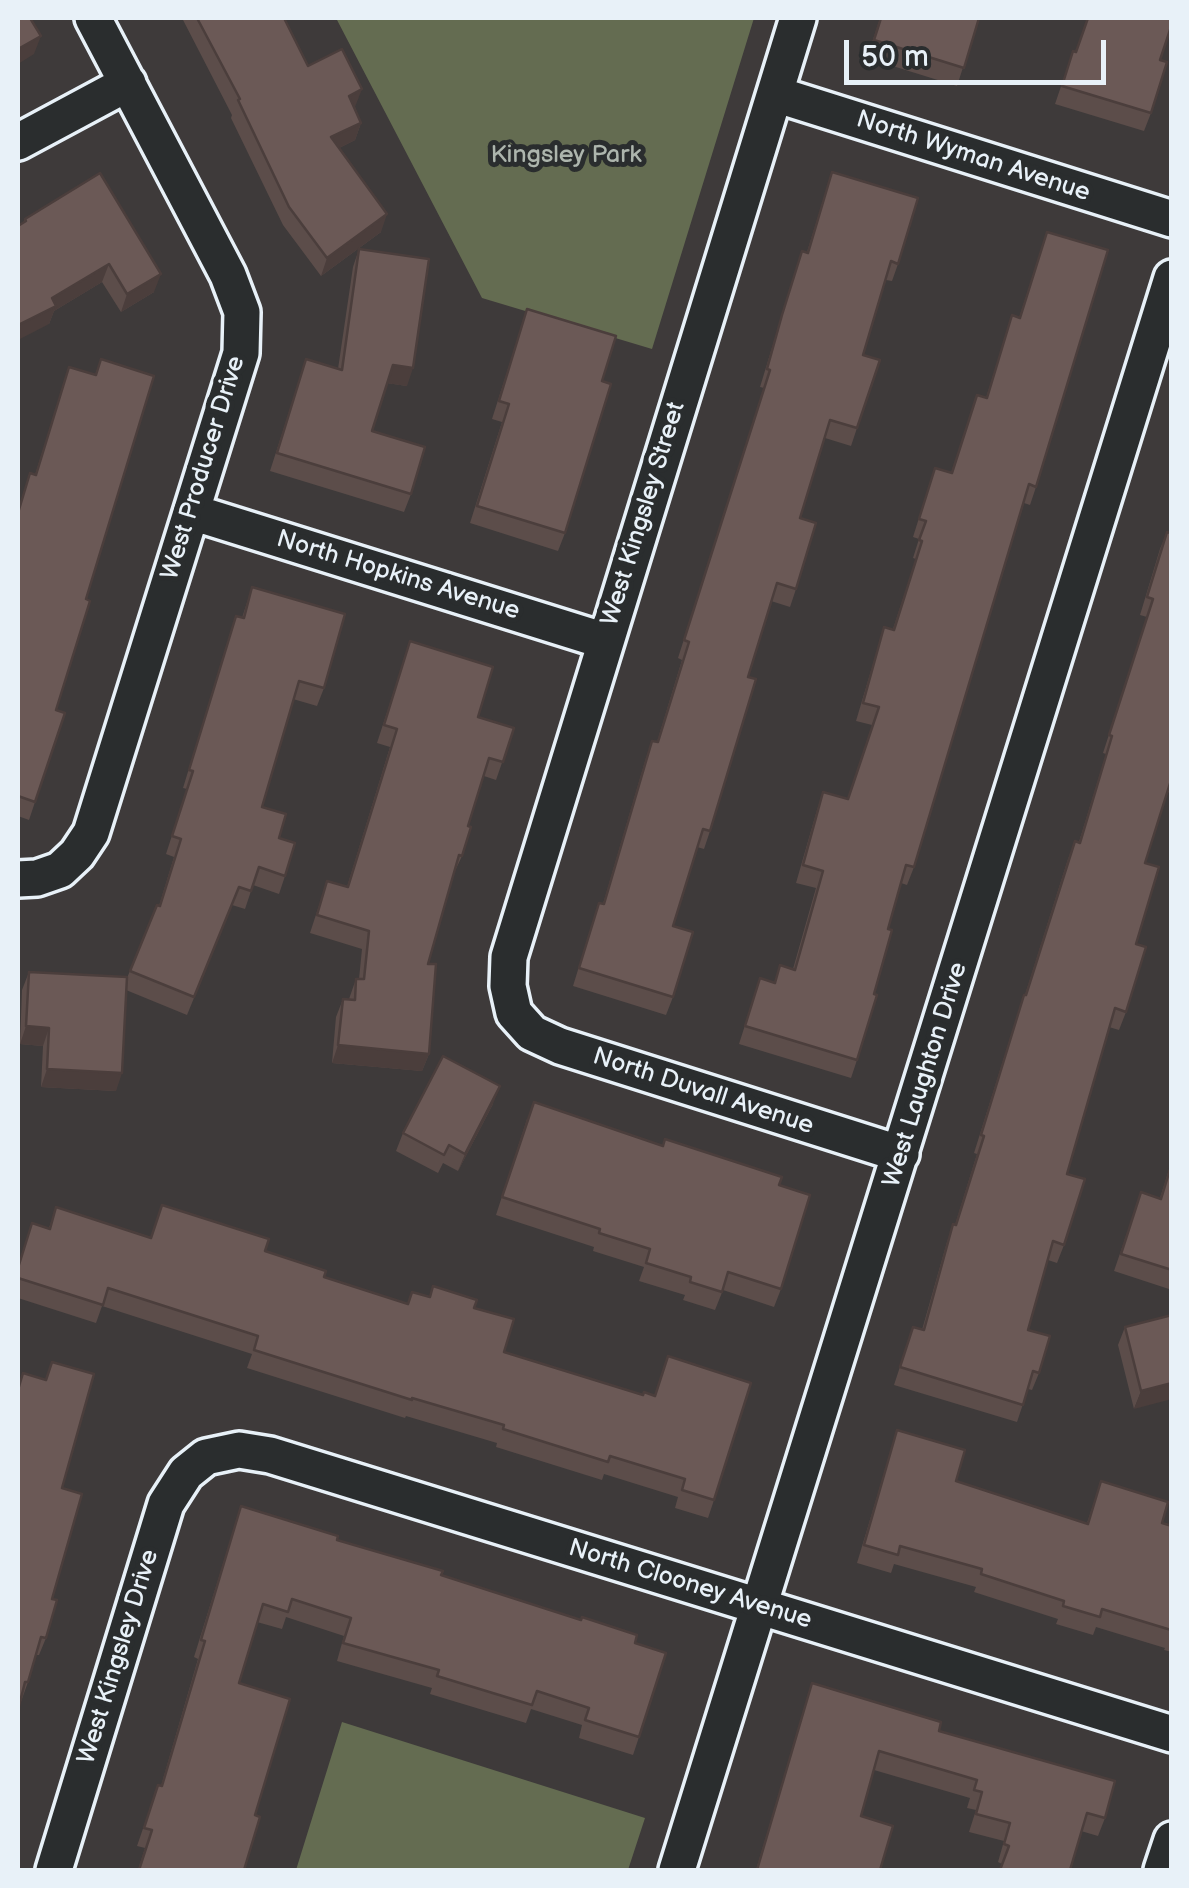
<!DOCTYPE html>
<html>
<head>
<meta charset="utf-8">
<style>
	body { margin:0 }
	#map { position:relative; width:1189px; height:1888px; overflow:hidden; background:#3e3a3a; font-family:"Balsamiq Sans",sans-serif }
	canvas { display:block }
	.frame { position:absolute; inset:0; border:20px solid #e8f1f8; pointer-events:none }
	.scale { position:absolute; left:844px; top:40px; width:262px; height:45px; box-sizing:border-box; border:5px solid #e8f1f8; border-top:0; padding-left:12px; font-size:30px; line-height:35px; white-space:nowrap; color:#e8f1f8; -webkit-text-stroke:8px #2a2d2e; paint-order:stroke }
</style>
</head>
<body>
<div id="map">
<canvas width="1189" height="1888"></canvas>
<div class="frame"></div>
<div class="scale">50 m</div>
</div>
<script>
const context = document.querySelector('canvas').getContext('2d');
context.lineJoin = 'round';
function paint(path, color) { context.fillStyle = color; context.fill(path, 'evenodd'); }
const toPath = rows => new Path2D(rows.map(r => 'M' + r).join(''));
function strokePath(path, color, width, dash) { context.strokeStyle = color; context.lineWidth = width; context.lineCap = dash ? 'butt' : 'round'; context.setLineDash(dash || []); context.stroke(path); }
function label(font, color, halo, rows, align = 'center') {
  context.font = font + ' "Balsamiq Sans",sans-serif'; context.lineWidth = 10; context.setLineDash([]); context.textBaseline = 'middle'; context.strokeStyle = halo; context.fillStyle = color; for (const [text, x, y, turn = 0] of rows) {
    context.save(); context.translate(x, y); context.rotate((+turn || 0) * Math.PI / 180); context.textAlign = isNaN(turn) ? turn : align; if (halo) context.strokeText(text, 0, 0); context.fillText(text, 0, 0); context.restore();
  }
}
paint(toPath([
	[336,18,754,18,652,349,482,298],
	[342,1722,645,1818,628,1870,296,1870]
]), '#646c51');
const street = toPath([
	[798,18,509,957,508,986,514,1013,532,1033,560,1046,901,1154],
	[775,94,1172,219],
	[18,142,128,83],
	[192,512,605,641],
	[18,879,37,878,60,870,77,854,91,833,241,353,242,312,228,275,93,18],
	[54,1870,166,1504,186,1473,206,1457,239,1450,270,1455,1172,1734],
	[677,1870,1172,278],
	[1162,1870,1172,1840]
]);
strokePath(street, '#e8f1f8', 42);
strokePath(street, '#2a2d2e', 35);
paint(toPath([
	[182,18,284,18,308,66,355,107,361,123,355,140,339,148,381,232,321,276,283,225,231,118,232,115],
	[880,18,979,18,957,86,867,58],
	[1073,51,1160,60,1151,113,1144,131,1055,104],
	[832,172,898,264,892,281,886,280,863,355,857,428,851,446,825,438,800,518,796,589,790,607,771,601,748,677,710,831,704,849,697,847,673,926,673,997,666,1015,573,986,593,921,599,903,603,904,646,758,652,741,657,742,682,660,678,658,764,388,760,387,796,269,802,251,807,252],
	[100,173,154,292,121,312,102,282,54,311,49,324,23,223,25,219],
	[1047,232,1036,487,1030,505,1024,503,914,867,907,885,901,883,888,929,857,1060,851,1078,739,1044,760,978,774,983,780,965,793,969,816,888,796,883,817,810,823,792,848,799,872,725,856,721,884,627,893,629,916,559,913,558,919,539,913,537,929,486,935,468,951,473,977,395,986,398,1012,315,1019,318],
	[359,249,407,386,387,383,372,431,411,494,404,512,270,471,306,359,338,369,353,267],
	[527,309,602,381,565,533,558,551,470,523,502,422,492,419],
	[101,359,86,599,56,710,35,802,29,820,18,816,18,509,30,473,35,475,69,367,95,375],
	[1172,527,1172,793,1167,792,1145,863,1126,1012,1119,1030,1109,1027,1067,1174,1064,1245,1057,1263,1048,1260,1028,1330,1039,1373,1032,1390,1028,1389,1017,1422,894,1385,913,1327,922,1330,947,1242,953,1224,955,1225,977,1154,974,1153,1018,1013,1024,995,1025,995,1068,859,1075,841,1079,842,1106,754,1103,753,1147,617,1140,615,1160,549,1167,532,1170,532],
	[252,587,324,688,317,706,293,699,262,807,279,838,285,876,279,894,253,885,245,909,232,905,187,1015,126,990,116,1091,41,1087,43,1046,20,1044,22,990,29,972,127,978,157,905,159,906,174,857,166,854,187,789,183,788,230,634,236,616,242,618],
	[410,641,478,717,514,728,496,780,484,776,468,826,462,856,454,873,428,964,429,1054,422,1071,332,1063,336,1017,343,999,349,999,356,979,359,979,362,949,310,933,327,881,347,887,390,747,377,743],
	[493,1104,458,1171,443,1163,438,1173,396,1151,403,1133],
	[527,1119,779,1185,781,1289,774,1307,723,1290,715,1310,683,1300,685,1295,639,1281,644,1267,593,1251,594,1247,496,1215],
	[1172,1160,1172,1290,1114,1271,1141,1192,1160,1198],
	[56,1207,151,1237,265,1251,324,1277,407,1304,474,1308,504,1352,714,1500,708,1518,675,1508,678,1497,604,1474,602,1480,496,1447,497,1443,406,1416,405,1418,247,1368,252,1354,102,1306,96,1323,18,1298,18,1266,49,1228],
	[1172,1315,1134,1409,1118,1345,1125,1327],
	[52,1362,62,1488,52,1599,46,1638,39,1655,36,1655,28,1682,18,1710,18,1387,23,1373,45,1380],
	[897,1430,956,1481,1087,1523,1101,1481,1162,1523,1172,1526,1172,1652,1164,1650,1165,1648,1096,1627,1093,1635,1056,1624,1058,1619,974,1592,976,1587,894,1564,891,1573,857,1563],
	[241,1506,635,1643,639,1737,633,1755,579,1738,582,1725,531,1709,526,1723,430,1694,432,1688,337,1661,344,1636,286,1617,282,1629,257,1622,239,1683,255,1815,244,1870,138,1870,145,1848,137,1846,158,1785,161,1786,198,1659,194,1657],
	[812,1683,939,1731,1105,1818,1098,1836,1081,1831,1002,1864,998,1862,1004,1841,969,1832,976,1810,967,1808,970,1798,874,1770,861,1816,880,1870,756,1870]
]), '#5c4d4a');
paint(toPath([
	[41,36,34,54,18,64,18,49],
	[362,89,355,107,342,114,349,96],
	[361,123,355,140,325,155,331,137],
	[387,214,381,232,321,276,327,258],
	[109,264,102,282,54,311,49,324,18,340,18,325,52,298],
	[161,274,154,292,121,312,127,294],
	[393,365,413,368,407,386,386,383],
	[26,1026,49,1028,43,1046,20,1044],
	[338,1045,429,1054,422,1071,332,1063],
	[47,1069,122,1073,116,1091,41,1087],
	[500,1086,493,1104,458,1171,465,1154],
	[1172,1383,1172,1399,1134,1409,1141,1391]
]), '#4b3e3c');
const building = toPath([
	[18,18,30,18,41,36,18,49,18,18],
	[197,18,284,18,308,66,342,49,362,89,349,96,361,123,331,137,387,214,327,258,289,207,238,100,240,99,197,18],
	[881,18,979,18,964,68,874,40,881,18],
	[1088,18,1172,18,1172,24,1160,60,1167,62,1151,113,1062,86,1073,51,1076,52,1088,18],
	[832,172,918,198,898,264,891,261,863,355,880,360,857,428,830,420,800,518,816,523,796,589,777,583,748,677,756,679,710,831,703,829,673,926,693,932,673,997,579,968,599,903,604,904,652,741,658,742,689,642,684,640,770,370,767,369,782,315,802,251,808,253,832,172],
	[100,173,161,274,127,294,109,264,52,298,56,306,18,325,18,226,26,221,25,219,100,173],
	[1047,232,1108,250,1036,487,1029,484,914,867,906,865,888,929,892,930,874,994,877,995,857,1060,745,1026,760,978,775,983,780,965,795,970,823,871,803,865,823,792,848,799,879,707,863,703,884,627,894,630,922,541,919,540,926,521,919,519,935,468,952,473,977,395,987,398,1012,315,1020,318,1047,232],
	[359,249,429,259,413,368,393,365,372,431,425,447,411,494,277,453,306,359,342,370,359,249],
	[527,309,616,336,602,381,611,384,565,533,477,506,509,404,499,401,527,309],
	[101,359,154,376,86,599,90,601,56,710,65,713,35,802,18,796,18,513,30,473,36,475,69,367,96,375,101,359],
	[1172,531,1172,777,1145,863,1159,867,1136,944,1146,947,1126,1012,1115,1008,1067,1174,1085,1179,1064,1245,1053,1241,1028,1330,1050,1336,1039,1373,1033,1371,1023,1405,900,1367,913,1327,924,1330,953,1224,956,1225,984,1136,981,1135,1024,995,1026,995,1075,841,1080,843,1112,736,1109,735,1153,599,1147,597,1167,532,1171,533,1172,531],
	[252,587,345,614,324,688,299,681,262,807,286,814,279,838,295,843,285,876,259,867,251,891,239,887,194,997,130,971,157,905,160,906,181,839,172,836,193,771,189,770,236,616,244,618,252,587],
	[410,641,493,667,478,717,514,728,503,762,489,758,468,826,471,827,462,856,459,855,428,964,436,964,429,1054,338,1045,343,999,355,1000,356,979,364,979,369,931,317,915,327,881,348,887,397,729,384,725,410,641],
	[29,972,127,977,122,1073,47,1069,49,1028,26,1026,29,972],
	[443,1056,500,1086,465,1154,449,1145,444,1155,403,1133,443,1056],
	[534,1102,663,1146,665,1139,782,1177,779,1185,810,1195,781,1289,728,1272,722,1292,690,1282,691,1277,646,1263,650,1249,599,1233,600,1229,502,1197,534,1102],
	[1172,1163,1172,1270,1121,1254,1141,1192,1161,1199,1172,1163],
	[162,1205,269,1239,265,1251,326,1271,324,1277,408,1304,412,1292,430,1297,433,1286,477,1300,474,1308,514,1319,504,1352,643,1395,644,1392,655,1396,668,1356,751,1383,714,1500,682,1490,685,1479,610,1456,608,1462,503,1429,504,1425,412,1398,412,1400,254,1350,258,1336,108,1288,103,1305,18,1278,18,1268,32,1223,50,1229,56,1207,151,1238,162,1205],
	[1172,1315,1172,1383,1141,1391,1125,1327,1172,1315],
	[52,1362,94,1374,62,1488,82,1494,52,1599,57,1600,46,1638,41,1637,28,1682,25,1682,18,1710,18,1390,23,1373,46,1380,52,1362],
	[897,1430,965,1450,956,1481,1088,1524,1101,1481,1168,1502,1162,1523,1172,1526,1172,1633,1171,1630,1102,1609,1100,1617,1063,1606,1064,1601,981,1574,982,1569,900,1546,898,1555,864,1545,897,1430],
	[241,1506,338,1536,337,1540,443,1571,441,1575,581,1620,582,1617,637,1635,635,1643,666,1653,639,1737,585,1720,589,1708,537,1691,532,1705,437,1676,439,1670,343,1643,351,1618,292,1599,288,1612,263,1604,239,1683,290,1699,255,1815,260,1817,244,1870,139,1870,152,1830,144,1828,158,1785,162,1786,205,1641,201,1640,241,1506],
	[812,1683,941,1722,939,1731,1115,1781,1105,1818,1087,1813,1070,1870,1000,1870,1009,1846,1004,1844,1010,1823,976,1814,982,1792,974,1790,977,1780,879,1751,861,1816,893,1826,880,1870,757,1870,812,1683]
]);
paint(building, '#6b5956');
strokePath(building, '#4b3e3c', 2.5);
label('25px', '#adb5ad', '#2a2d2e', [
	["Kingsley Park",566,156]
]);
label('25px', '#e8f1f8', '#2a2d2e', [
	["North Wyman Avenue",973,157,18],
	["West Producer Drive",204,468,-73],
	["West Kingsley Street",644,514,-73],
	["North Hopkins Avenue",398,576,17],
	["West Laughton Drive",926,1075,-73],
	["North Duvall Avenue",703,1092,18],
	["North Clooney Avenue",690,1585,17],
	["West Kingsley Drive",119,1657,-73]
]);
</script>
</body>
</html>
